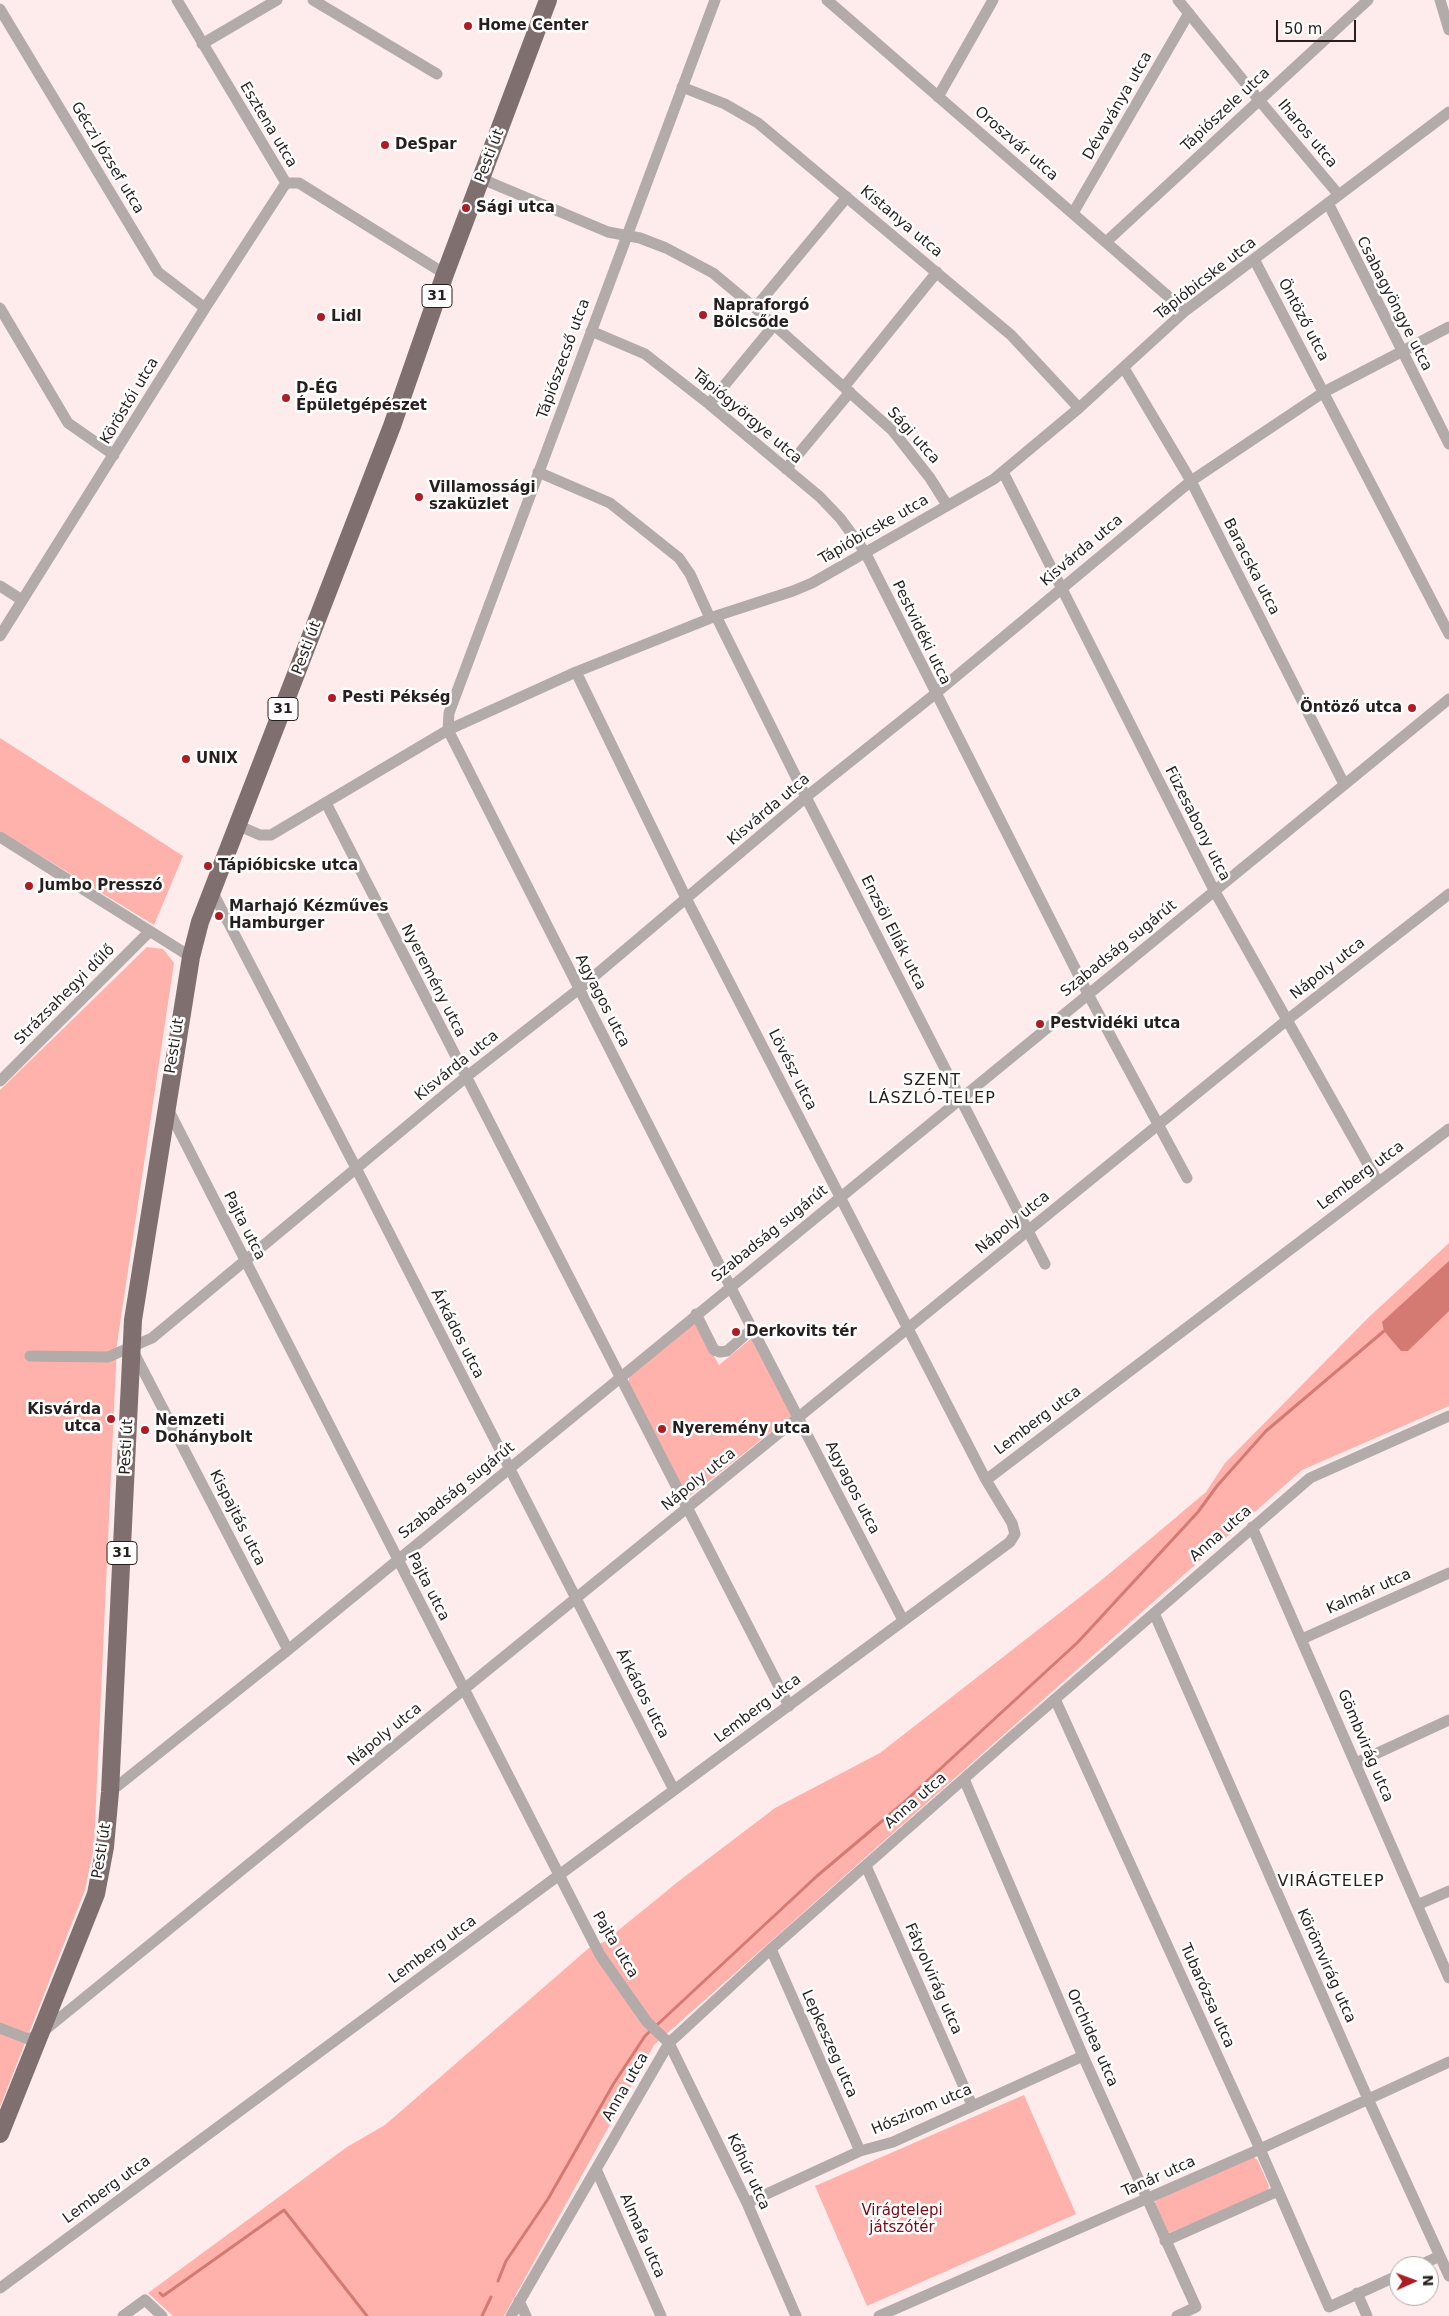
<!DOCTYPE html>
<html>
<head>
<meta charset="utf-8">
<style>
	body { margin:0 }
	#map { position:relative; width:1449px; height:2316px; overflow:hidden; background:#fdeceb; font-family:"DejaVu Sans",sans-serif }
	canvas { display:block }
	.north { position:absolute; left:1389px; top:2256px; width:50px; height:50px; box-sizing:border-box; background:#fff; border:1px solid #a9a5a5; border-radius:50%; rotate:88deg; font-size:14px; font-weight:700; line-height:20px; text-align:center; color:#271f1f }
	.north::after { content:''; display:block; margin:auto; width:18px; height:22px; background:#ae1c23; clip-path:polygon(50% 0,100% 100%,50% 72%,0 100%) }
	.scale { position:absolute; left:1276px; top:20px; width:80px; height:22px; box-sizing:border-box; border:2px solid #271f1f; border-top:0; padding-left:6px; font-size:15px; line-height:18px; white-space:nowrap; color:#271f1f; -webkit-text-stroke:4px #fff; paint-order:stroke }
</style>
</head>
<body>
<div id="map">
<canvas width="1449" height="2316"></canvas>
<div class="north">N</div>
<div class="scale">50 m</div>
</div>
<script>
const context = document.querySelector('canvas').getContext('2d');
context.lineJoin = 'round';
function paint(path, color) { context.fillStyle = color; context.fill(path, 'evenodd'); }
const toPath = rows => new Path2D(rows.map(r => 'M' + r).join(''));
function strokePath(path, color, width, dash) { context.strokeStyle = color; context.lineWidth = width; context.lineCap = dash ? 'butt' : 'round'; context.setLineDash(dash || []); context.stroke(path); }
function label(font, color, halo, rows, align = 'center') {
  context.font = font + ' "DejaVu Sans",sans-serif'; context.lineWidth = 5; context.setLineDash([]); context.textBaseline = 'middle'; context.strokeStyle = halo; context.fillStyle = color; for (const [text, x, y, turn = 0] of rows) {
    context.save(); context.translate(x, y); context.rotate((+turn || 0) * Math.PI / 180); context.textAlign = isNaN(turn) ? turn : align; if (halo) context.strokeText(text, 0, 0); context.fillText(text, 0, 0); context.restore();
  }
}
paint(toPath([
	[0,738,183,856,154,925,0,831],
	[147,947,163,949,174,963,117,1344,94,1847,85,1890,0,2107,0,1090],
	[1449,1243,1449,1406,1302,1470,654,2045,504,2316,173,2316,148,2293,347,2147,385,2125,589,1948,604,1942,679,1881,775,1808,880,1753,1098,1583,1206,1492,1225,1463,1368,1318],
	[695,1322,719,1365,753,1337,795,1413,686,1499,628,1384,630,1373],
	[1024,2095,1076,2214,867,2306,815,2186],
	[1254,2157,1258,2161,1269,2186,1268,2191,1169,2233,1166,2232,1155,2204,1156,2199]
]), '#feb2ab');
paint(toPath([
	[1449,1261,1449,1311,1408,1351,1401,1351,1384,1331,1382,1322]
]), '#d57a73');
strokePath(toPath([
	[498,2281,506,2261,548,2199,614,2083,645,2036,817,1876,901,1805,1078,1642,1198,1512,1217,1486,1266,1431,1384,1331],
	[160,2293,163,2296,284,2210,367,2316],
	[482,2316,491,2297]
]), '#d57a73', 3);
strokePath(toPath([
	[177,0,286,183],
	[313,0,437,74],
	[715,0,449,713,448,730,730,1286,903,1620],
	[827,0,1185,311],
	[1178,0,1259,100,1338,194],
	[1440,0,1449,30],
	[0,9,158,272,205,308],
	[202,44,277,0],
	[682,87,725,104,758,123,1011,335,1079,408],
	[938,97,993,0],
	[482,179,608,232,640,238,666,248,713,273,755,308,893,431,930,478,947,505],
	[286,183,299,183,445,274],
	[1328,203,1449,444],
	[1073,213,1189,13],
	[1106,242,1368,0],
	[1254,259,1449,634],
	[0,308,68,423,114,455],
	[755,308,847,197],
	[591,331,645,354,709,404,820,497,840,518,865,552,1088,994,1187,1178],
	[1124,368,1191,481,1344,784],
	[844,387,937,272],
	[709,404,774,325],
	[786,469,850,392],
	[538,472,610,503,679,558,690,574,710,618],
	[1003,472,1214,890,1378,1182],
	[0,586,22,600],
	[716,616,806,797,1045,1264],
	[0,636,205,308,286,183],
	[326,803,789,1706],
	[237,825,260,835,271,835,448,730,576,672,716,616,793,591,812,583,994,479,1079,408,1185,311,1449,112],
	[0,837,191,957],
	[212,891,356,1168,674,1790],
	[0,1081,150,931],
	[167,1107,600,1955,647,2022,669,2043,747,2203,796,2316],
	[696,1314,714,1350,720,1352,727,1351,753,1328],
	[132,1349,288,1650],
	[30,1356,108,1357,152,1338,466,1077,579,989,806,797,935,694,1191,481,1324,392,1449,327],
	[986,1480,1449,1129],
	[1252,1527,1449,1978],
	[1154,1613,1368,2099,1449,2276],
	[1302,1639,1449,1573],
	[1055,1699,1260,2149,1329,2307,1399,2275],
	[1356,1763,1449,1720],
	[964,1779,1083,2056,1196,2307,1177,2316],
	[110,1792,288,1650,1449,699],
	[866,1866,972,2105],
	[1417,1905,1449,1891],
	[771,1949,860,2151],
	[0,2028,28,2039,40,2034,1287,1020,1449,894],
	[596,2169,661,2316],
	[747,2203,860,2151,893,2142,1083,2056],
	[1165,2241,1278,2191],
	[1418,2266,1440,2256],
	[0,2288,1010,1542,1015,1534,1012,1523,986,1480,687,900,576,672],
	[1357,2293,1367,2316],
	[519,2301,526,2316],
	[123,2316,145,2300,162,2316],
	[511,2316,669,2043,771,1949,1009,1739,1310,1478,1449,1416],
	[879,2316,1260,2149,1449,2062]
]), '#b3abaa', 11);
strokePath(toPath([
	[0,2134,96,1894,105,1847,110,1792,133,1320,191,957,200,922,392,426,445,274,548,0]
]), '#7f706f', 18);
for (const [x, y, r, color] of [
	[468,26,5,"#ae1c23"],
	[385,145,5,"#ae1c23"],
	[466,208,5,"#ae1c23"],
	[703,315,5,"#ae1c23"],
	[321,317,5,"#ae1c23"],
	[286,398,5,"#ae1c23"],
	[419,497,5,"#ae1c23"],
	[332,698,5,"#ae1c23"],
	[1412,708,5,"#ae1c23"],
	[186,759,5,"#ae1c23"],
	[208,866,5,"#ae1c23"],
	[29,886,5,"#ae1c23"],
	[219,916,5,"#ae1c23"],
	[1040,1024,5,"#ae1c23"],
	[736,1332,5,"#ae1c23"],
	[111,1419,5,"#ae1c23"],
	[662,1429,5,"#ae1c23"],
	[145,1430,5,"#ae1c23"]
]) { const dot = new Path2D(); dot.arc(x, y, r, 0, 2 * Math.PI); context.fillStyle = color; context.fill(dot); strokePath(dot, '#fff', 2); }
for (const [x, y, w] of [
	[437,296,30],
	[283,709,30],
	[122,1553,30]
]) { const box = new Path2D(); box.roundRect(x - w / 2, y - 11.5, w, 23, 4); context.fillStyle = '#fff'; context.fill(box); strokePath(box, '#271f1f', 1); }
label('bold 14px', '#271f1f', null, [
	["31",437,296],
	["31",283,709],
	["31",122,1553]
]);
label('bold 15px', '#271f1f', '#fff', [
	["Home Center",478,26],
	["DeSpar",395,145],
	["Sági utca",476,208],
	["Napraforgó",713,306],
	["Bölcsőde",713,323],
	["Lidl",331,317],
	["D-ÉG",296,389],
	["Épületgépészet",296,406],
	["Villamossági",429,488],
	["szaküzlet",429,505],
	["Pesti Pékség",342,698],
	["Öntöző utca",1402,708,"right"],
	["UNIX",196,759],
	["Tápióbicske utca",218,866],
	["Jumbo Presszó",39,886],
	["Marhajó Kézműves",229,907],
	["Hamburger",229,924],
	["Pestvidéki utca",1050,1024],
	["Derkovits tér",746,1332],
	["Kisvárda",101,1410,"right"],
	["utca",101,1427,"right"],
	["Nemzeti",155,1421],
	["Dohánybolt",155,1438],
	["Nyeremény utca",672,1429]
], 'left');
label('15px', '#271f1f', '#fff', [
	["Dévaványa utca",1118,106,-60],
	["Tápiószele utca",1226,110,-43],
	["Esztena utca",268,125,59],
	["Iharos utca",1307,134,50],
	["Oroszvár utca",1016,144,41],
	["Pesti út",490,156,-69],
	["Géczi József utca",107,158,59],
	["Kistanya utca",901,222,40],
	["Tápióbicske utca",1206,279,-38],
	["Csabagyöngye utca",1394,304,63],
	["Öntöző utca",1303,320,62],
	["Tápiószecső utca",564,359,-70],
	["Köröstói utca",130,401,-59],
	["Tápiógyörgye utca",747,417,40],
	["Sági utca",913,436,48],
	["Tápióbicske utca",874,530,-30],
	["Kisvárda utca",1082,551,-40],
	["Baracska utca",1251,567,63],
	["Pestvidéki utca",921,633,64],
	["Pesti út",307,648,-69],
	["Kisvárda utca",769,810,-40],
	["Füzesabony utca",1197,824,63],
	["Enzsöl Ellák utca",893,933,63],
	["Szabadság sugárút",1119,949,-39],
	["Nápoly utca",1328,969,-38],
	["Nyeremény utca",433,981,63],
	["Strázsahegyi dűlő",65,995,-45],
	["Agyagos utca",602,1001,63],
	["Pesti út",175,1046,-81],
	["Kisvárda utca",457,1066,-39],
	["Lövész utca",792,1070,63],
	["Lemberg utca",1361,1176,-37],
	["Nápoly utca",1013,1223,-39],
	["Pajta utca",244,1226,63],
	["Szabadság sugárút",770,1234,-39],
	["Árkádos utca",457,1334,63],
	["Lemberg utca",1038,1421,-37],
	["Pesti út",127,1447,-87],
	["Nápoly utca",699,1480,-39],
	["Agyagos utca",852,1488,63],
	["Szabadság sugárút",457,1491,-39],
	["Kispajtás utca",237,1518,63],
	["Anna utca",1221,1534,-41],
	["Pajta utca",428,1587,63],
	["Kalmár utca",1369,1592,-24],
	["Árkádos utca",642,1694,63],
	["Lemberg utca",758,1709,-37],
	["Nápoly utca",385,1735,-39],
	["Gömbvirág utca",1365,1746,67],
	["Anna utca",916,1801,-41],
	["Pesti út",102,1851,-81],
	["Pajta utca",615,1945,59],
	["Lemberg utca",433,1950,-36],
	["Körömvirág utca",1326,1966,66],
	["Fátyolvirág utca",933,1979,66],
	["Tubarózsa utca",1207,1996,66],
	["Orchidea utca",1092,2038,66],
	["Lepkeszeg utca",829,2044,66],
	["Anna utca",626,2087,-60],
	["Hószirom utca",922,2110,-23],
	["Kőhúr utca",748,2172,65],
	["Tanár utca",1159,2177,-24],
	["Lemberg utca",107,2190,-36],
	["Almafa utca",642,2236,66]
]);
label('15px', '#7a0711', '#fff', [
	["Virágtelepi",902,2211],
	["játszótér",902,2228]
]);
context.letterSpacing = '1px';
label('16px', '#271f1f', '#fff', [
	["SZENT",932,1081],
	["LÁSZLÓ-TELEP",932,1099],
	["VIRÁGTELEP",1331,1882]
]);
context.letterSpacing = '0px';
</script>
</body>
</html>
